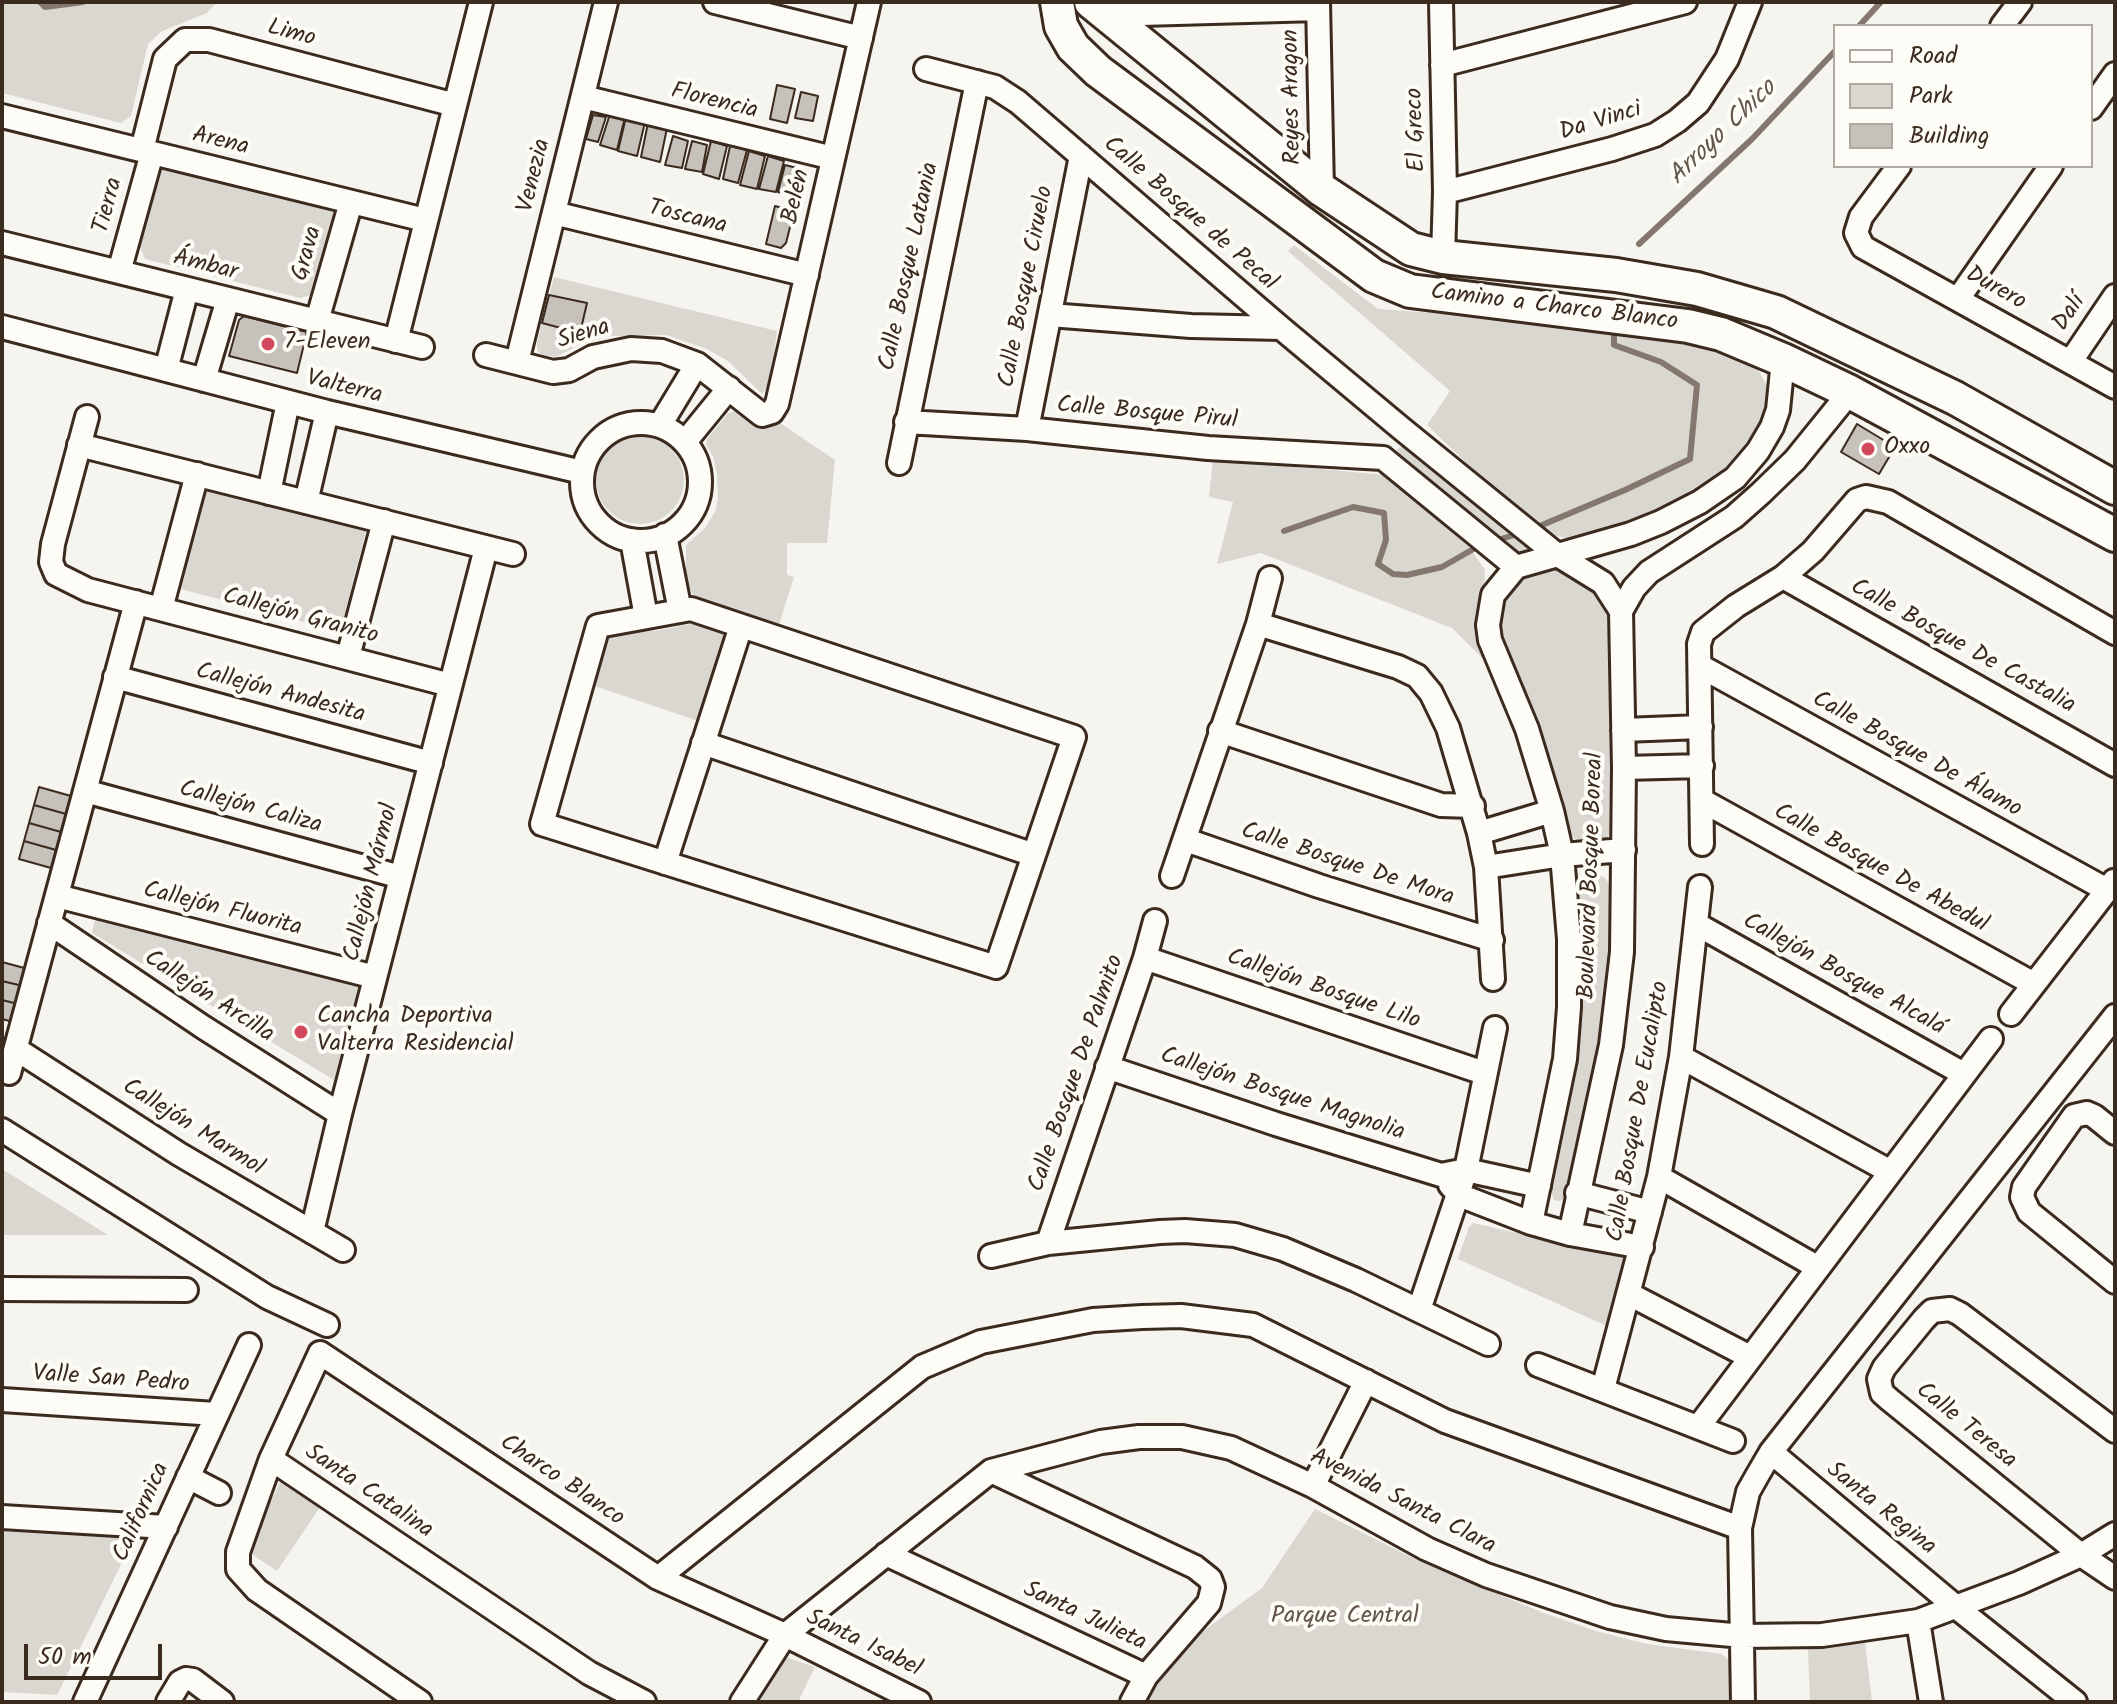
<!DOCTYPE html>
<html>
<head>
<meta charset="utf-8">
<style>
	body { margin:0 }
	#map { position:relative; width:2117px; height:1704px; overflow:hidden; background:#f5f4ee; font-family:Kalam,sans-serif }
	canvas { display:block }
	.frame { position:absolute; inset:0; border:4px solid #3b2a1e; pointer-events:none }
	.legend { position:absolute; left:1833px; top:24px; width:260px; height:144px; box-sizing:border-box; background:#fdfcf7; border:2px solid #afa8a0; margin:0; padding:10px 14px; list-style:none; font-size:24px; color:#3b2a1e }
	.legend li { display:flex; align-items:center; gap:16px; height:40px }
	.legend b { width:40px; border:2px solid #afa8a0 }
	.scale { position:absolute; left:24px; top:1644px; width:138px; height:36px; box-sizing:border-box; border:4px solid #3b2a1e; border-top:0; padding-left:10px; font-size:24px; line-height:28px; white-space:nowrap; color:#3b2a1e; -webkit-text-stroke:6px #fdfcf7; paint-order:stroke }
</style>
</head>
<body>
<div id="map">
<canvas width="2117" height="1704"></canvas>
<div class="frame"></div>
<ul class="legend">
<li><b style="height:10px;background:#fdfcf7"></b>Road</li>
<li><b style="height:22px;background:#dad6d0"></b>Park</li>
<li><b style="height:22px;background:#c7c1bb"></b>Building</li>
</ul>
<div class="scale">50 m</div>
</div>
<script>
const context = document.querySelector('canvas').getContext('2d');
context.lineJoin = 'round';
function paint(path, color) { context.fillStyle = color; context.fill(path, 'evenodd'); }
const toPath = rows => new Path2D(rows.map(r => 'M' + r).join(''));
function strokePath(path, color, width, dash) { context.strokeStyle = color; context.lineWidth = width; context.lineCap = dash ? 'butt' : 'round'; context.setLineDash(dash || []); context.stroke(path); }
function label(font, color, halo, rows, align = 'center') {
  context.font = font + ' Kalam,sans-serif'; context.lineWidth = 8; context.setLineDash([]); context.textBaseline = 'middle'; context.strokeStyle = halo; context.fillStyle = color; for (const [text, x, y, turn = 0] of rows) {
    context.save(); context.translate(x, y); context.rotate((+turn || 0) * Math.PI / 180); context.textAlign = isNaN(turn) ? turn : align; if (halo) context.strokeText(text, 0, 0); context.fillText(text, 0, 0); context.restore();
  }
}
paint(toPath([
	[2,2,217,2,207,13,162,31,148,44,131,116,121,123,2,93],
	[166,166,331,208,337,222,315,294,300,298,145,259,140,247,159,172],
	[1294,245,1378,309,1476,316,1644,336,1737,354,1756,366,1769,389,1767,424,1735,466,1693,498,1653,516,1584,537,1566,538,1547,534,1531,525,1427,425,1450,391,1288,251],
	[554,277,777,331,770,384,762,394,728,361,707,349,666,335,610,336,579,345,556,357,541,355,537,350,537,343],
	[737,411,762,427,768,427,777,421,835,460,827,543,787,543,787,575,794,577,778,628,697,601,686,582,686,545,705,528,715,512,718,499,717,475,714,459,706,444,707,439,728,413],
	'596 480a44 44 0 1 1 88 0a44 44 0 1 1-88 0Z',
	[1406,445,1414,446,1527,545,1528,552,1522,558,1397,460,1397,449],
	[1213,459,1385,475,1469,547,1485,570,1484,593,1478,617,1482,658,1452,628,1261,553,1217,564,1233,502,1209,497],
	[205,486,367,527,340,632,181,589],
	[1552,568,1584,577,1608,606,1611,629,1615,827,1611,834,1597,844,1582,844,1570,835,1496,635,1501,595,1525,573],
	[695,623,723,631,727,640,698,721,589,684,604,635,617,631,656,631],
	[1592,873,1604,877,1612,887,1610,941,1600,1038,1588,1111,1569,1198,1560,1201,1554,1200,1550,1190,1563,1139,1579,1049,1579,887,1585,876],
	[96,915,359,984,334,1080,92,933],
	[2,1169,108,1235,2,1235],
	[1473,1223,1624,1257,1626,1262,1609,1327,1458,1259,1469,1227],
	[281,1481,320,1507,277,1571,246,1550],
	[1315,1509,1417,1560,1541,1612,1596,1631,1647,1644,1722,1654,1732,1663,1732,1702,1140,1702,1152,1680,1191,1640,1262,1588],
	[2,1529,135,1536,57,1695,2,1692],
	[1865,1642,1872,1702,1810,1702,1808,1649],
	[785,1657,815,1667,798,1702,759,1702]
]), '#dad6d0');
strokePath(toPath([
	[40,2,45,7,83,2],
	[1859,26,1881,2],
	[1639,244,1752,139,1835,51],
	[1535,528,1625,490,1690,459,1697,385,1661,362,1614,345,1614,327],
	[1284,531,1353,507,1384,513,1386,540,1378,564,1393,574,1407,575,1442,567,1477,547],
	[1498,540,1517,534]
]), '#84786e', 6);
const building = toPath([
	[777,85,795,89,787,123,770,119,777,85],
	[801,92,818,96,813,121,795,118,801,92],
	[610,114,625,117,617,150,600,145,610,114],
	[593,115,606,117,598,142,586,139,593,115],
	[626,117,645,122,637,156,618,151,626,117],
	[648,123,667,128,660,162,641,157,648,123],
	[673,136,688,141,682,168,665,165,673,136],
	[692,141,707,145,702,172,685,169,692,141],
	[711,141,727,146,719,179,703,174,711,141],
	[730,146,747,150,738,183,723,179,730,146],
	[749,151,765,156,757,189,740,185,749,151],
	[768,156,784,161,776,192,759,189,768,156],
	[785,165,801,169,795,197,778,192,785,165],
	[775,206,794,211,786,243,781,248,766,244,775,206],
	[549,295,587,303,580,333,542,323,549,295],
	[244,316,307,332,297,373,229,356,239,320,244,316],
	[1857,424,1895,447,1879,474,1841,452,1857,424],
	[39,787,71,796,66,814,34,805,39,787],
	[34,805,66,814,61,832,29,823,34,805],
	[29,823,61,832,56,850,24,841,29,823],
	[24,841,56,850,51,868,19,859,24,841],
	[2,962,28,969,23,986,2,981,2,962],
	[2,981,23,986,18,1004,2,1000,2,981],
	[2,1000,18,1004,13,1022,2,1019,2,1000]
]);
paint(building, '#c7c1bb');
strokePath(building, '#3b2a1e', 2);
const street = toPath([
	[715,2,861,38],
	[1318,2,1322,190],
	[1441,2,1445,192,1443,257],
	[1106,15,1318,9],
	[2002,26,2020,2],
	[1442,65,1685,2],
	[926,69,995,87,1018,102,1281,328,1402,429,1556,554,1603,583,1621,611,1624,768,1622,952,1611,1045,1570,1234],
	[583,97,833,158],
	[2091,108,2115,74],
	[2,116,425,220],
	[142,150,165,59,185,40,209,40,455,105],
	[1899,166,1861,217,1856,233,1863,247,2115,387],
	[1445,192,1612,149,1655,135,1677,121,1698,103,1727,59,1750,2],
	[554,213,807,275],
	[2,243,422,347],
	[119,272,152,153],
	[1958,299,2051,166],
	[1050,315,1191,326,1281,328],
	[317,321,351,202],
	[2,327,327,412,582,472],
	[396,341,481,2],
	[486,355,553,372,569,370,593,357,631,349,662,351,697,364,762,415,772,412,777,404,869,2],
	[2071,361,2115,296],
	[517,362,606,2],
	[166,370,187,289],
	[204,380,228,299],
	[87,417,53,544,51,562,56,574,88,590,450,685],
	[906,422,1027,429,1208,448,1383,458],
	'582 482a59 59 0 1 1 118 0a59 59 0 1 1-118 0Z',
	[660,425,697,364],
	[1027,429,1081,156],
	[685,442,729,388],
	[79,445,513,554],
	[1383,458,1516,567],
	[899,463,977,82],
	[269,493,288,402],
	[306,502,327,412],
	[665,535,680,611],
	[632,540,646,617],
	[1783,577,2115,765],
	[161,609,197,474],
	[691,609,1074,737,996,967,542,824,598,626,691,609],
	[1621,611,1634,588,1649,572,1734,517,1761,493,1795,460,1850,392],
	[1258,624,1398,667,1417,676,1431,693,1448,728,1479,833,1486,867,1493,979],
	[348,657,384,521],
	[1700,666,2107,890],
	[115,677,431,763],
	[1623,730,1701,727],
	[1220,731,1441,805,1473,806],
	[703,743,1034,855],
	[1624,768,1702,766],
	[85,791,401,877],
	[1703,801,2032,983],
	[1479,833,1552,811],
	[1186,840,1319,886,1492,940],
	[1702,844,1699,644,1703,632,1736,606,1783,577,1813,551,1857,500,1866,497,1888,502,2115,633],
	[665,863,741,626],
	[1486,867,1562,855,1624,850],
	[1172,876,1258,624,1270,578],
	[57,896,375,977],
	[49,923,203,1027,340,1114],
	[1698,925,1962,1073],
	[1145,958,1484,1073],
	[2011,1014,2114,881],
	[16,1049,179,1154,343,1250],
	[1681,1057,1889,1171],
	[1107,1067,1276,1124,1441,1175,1466,1170,1539,1186],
	[9,1073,136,602],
	[2,1130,267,1297,327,1325],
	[2115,1133,2094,1116,2087,1113,2074,1116,2024,1187,2022,1197,2029,1212,2115,1282],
	[1659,1177,1817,1267],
	[1450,1185,1459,1195,1531,1223,1570,1234,1642,1247],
	[1577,1193,1650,1212],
	[1531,1223,1565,1059,1569,1007,1569,939,1562,855,1552,811,1527,729,1490,640,1488,625,1493,595,1516,567,1631,534,1661,522,1700,502,1735,478,1758,451,1772,427,1778,410,1783,360],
	[312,1232,340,1114,486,548],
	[1048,1243,1145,958,1155,921],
	[991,1256,1048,1243,1160,1232,1185,1231,1235,1235,1283,1249,1356,1280,1488,1344],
	[2,1289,186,1290],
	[1629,1294,1750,1357],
	[1419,1310,1466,1170,1495,1028],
	[1538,1365,1733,1441],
	[1603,1389,1659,1177,1681,1057,1700,887],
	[2,1400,216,1414],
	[1699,1426,1991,1039],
	[2115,1431,1960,1314,1950,1309,1932,1311,1924,1319,1884,1368,1879,1379,1882,1393,1890,1400,2081,1555,2115,1578],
	[1771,1452,1956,1607,2075,1702],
	[271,1459,589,1673,644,1702],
	[991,1471,1195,1567,1210,1579,1213,1587,1209,1603,1146,1676,1132,1702],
	[188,1477,219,1493],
	[1313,1486,1366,1381],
	[2,1517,166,1527],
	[886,1554,1146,1676],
	[658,1578,922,1367,981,1342,1093,1320,1142,1317,1181,1316,1253,1325,1445,1421,1740,1528],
	[1918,1621,1931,1702],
	[85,1702,249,1345],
	[168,1702,180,1682,186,1679,193,1680,222,1702],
	[420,1702,257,1590,238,1569,238,1552,271,1459,320,1353,658,1578,785,1635,919,1702],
	[742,1702,785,1635,991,1471,1101,1442,1139,1437,1182,1437,1231,1448,1313,1486,1427,1549,1486,1575,1610,1617,1666,1629,1743,1636,1822,1635,1918,1621,2019,1583,2081,1555,2115,1534],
	[1743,1702,1740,1528,1748,1492,1757,1476,1771,1452,2115,1016]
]);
const secondary = toPath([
	[1057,2,1061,26,1073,47,1098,71,1374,276,1410,291,1688,326,1721,334,1783,360,1850,392,2115,535],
	[1091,2,1322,190,1411,249,1443,257,1616,275,1697,289,1776,312,1955,398,2115,488]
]);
strokePath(street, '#3b2a1e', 28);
strokePath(secondary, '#3b2a1e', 38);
strokePath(street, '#fdfcf7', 22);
strokePath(secondary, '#fdfcf7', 32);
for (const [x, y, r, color] of [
	[268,344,8,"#d1495b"],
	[1868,449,8,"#d1495b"],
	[301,1032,8,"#d1495b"]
]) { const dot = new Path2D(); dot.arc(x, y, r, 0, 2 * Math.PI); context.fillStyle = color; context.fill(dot); strokePath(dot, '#fdfcf7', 3); }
label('24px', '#3b2a1e', '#fdfcf7', [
	["Limo",291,35,15],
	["Reyes Aragon",1294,97,-91],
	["Florencia",714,103,14],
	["Da Vinci",1601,123,-17],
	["El Greco",1418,130,-92],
	["Arena",220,143,14],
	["Venezia",536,176,-76],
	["Belén",798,197,-77],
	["Tierra",110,206,-75],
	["Calle Bosque de Pecal",1189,215,41],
	["Toscana",687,219,14],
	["Grava",309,254,-74],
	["Ámbar",205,267,14],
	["Calle Bosque Latania",911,267,-78],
	["Calle Bosque Ciruelo",1028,287,-79],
	["Durero",1995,290,29],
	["Camino a Charco Blanco",1554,309,7],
	["Dalí",2071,314,-56],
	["Siena",584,336,-17],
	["Valterra",344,389,14],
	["Calle Bosque Pirul",1147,415,5],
	["Callejón Granito",300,618,15],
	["Calle Bosque De Castalia",1962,648,29],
	["Callejón Andesita",280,695,15],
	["Calle Bosque De Álamo",1916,756,29],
	["Callejón Caliza",250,809,15],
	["Calle Bosque De Mora",1347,866,18],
	["Calle Bosque De Abedul",1880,870,29],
	["Boulevard Bosque Boreal",1593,876,-88],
	["Callejón Mármol",373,883,-76],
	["Callejón Fluorita",222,911,14],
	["Callejón Bosque Alcalá",1843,976,29],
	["Callejón Bosque Lilo",1323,991,19],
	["Callejón Arcilla",208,998,33],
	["Calle Bosque De Palmito",1078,1074,-71],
	["Callejón Bosque Magnolia",1282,1096,18],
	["Calle Bosque De Eucalipto",1640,1112,-80],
	["Callejón Marmol",192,1129,32],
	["Valle San Pedro",111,1381,4],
	["Calle Teresa",1965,1427,39],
	["Charco Blanco",561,1482,34],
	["Santa Catalina",368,1493,34],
	["Avenida Santa Clara",1402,1503,27],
	["Santa Regina",1880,1510,39],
	["Californica",143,1513,-66],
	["Santa Julieta",1084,1618,25],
	["Santa Isabel",863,1645,26]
]);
label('24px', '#3b2a1e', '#fdfcf7', [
	["7-Eleven",284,344],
	["Oxxo",1884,449],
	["Cancha Deportiva",317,1018],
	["Valterra Residencial",317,1046]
], 'left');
label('24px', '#63554a', '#fdfcf7', [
	["Parque Central",1345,1618]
]);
label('italic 26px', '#65584d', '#fdfcf7', [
	["Arroyo Chico",1724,134,-44]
]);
</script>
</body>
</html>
